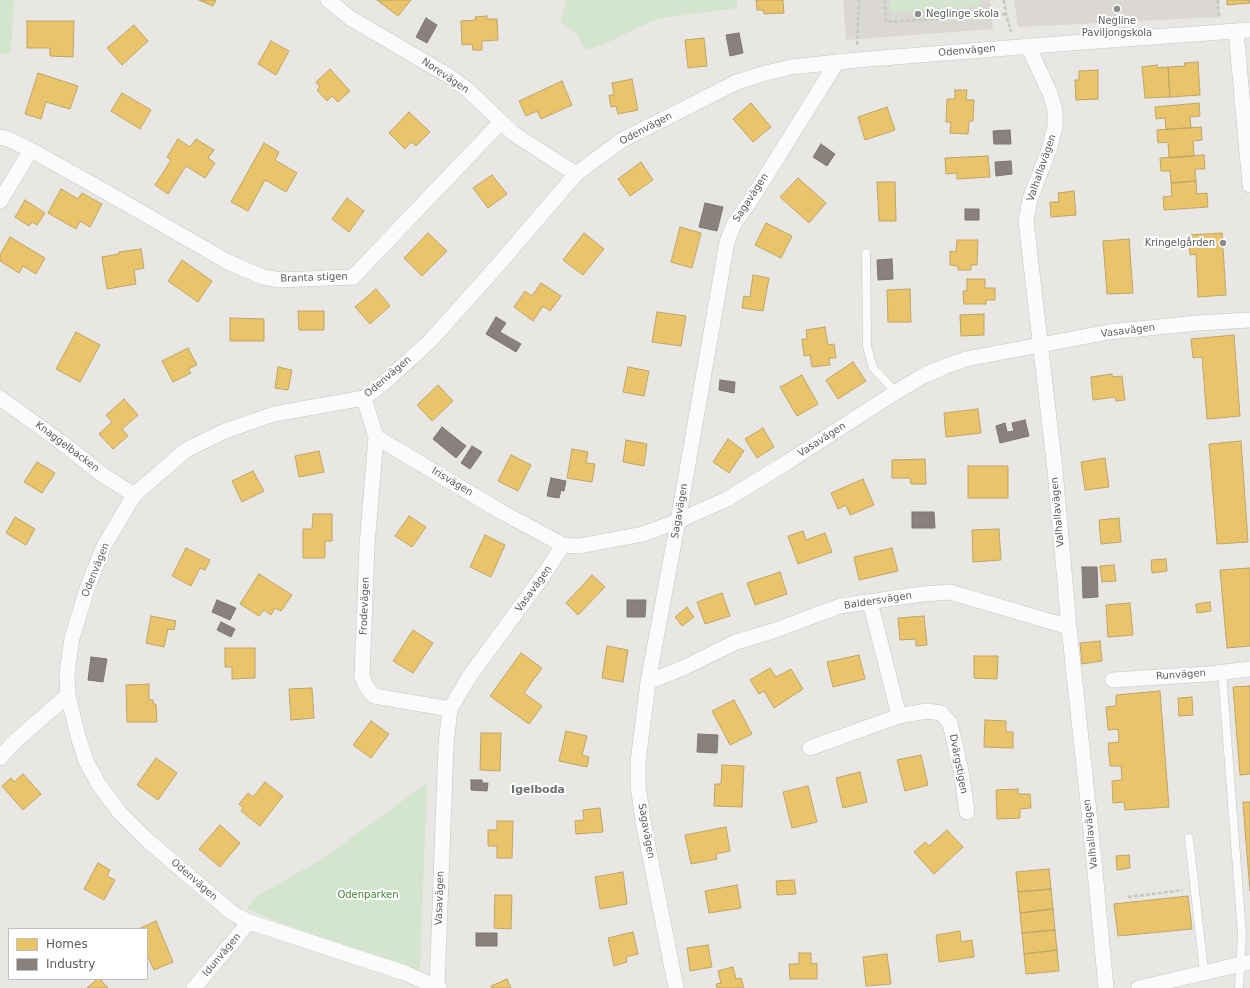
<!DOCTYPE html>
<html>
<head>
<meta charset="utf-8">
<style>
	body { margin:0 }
	#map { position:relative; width:1250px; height:988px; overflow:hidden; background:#e9e7e3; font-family:"DejaVu Sans",sans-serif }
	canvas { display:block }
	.legend { position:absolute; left:8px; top:928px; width:140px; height:52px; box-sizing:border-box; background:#fff; border:1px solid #bdbfc0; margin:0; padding:5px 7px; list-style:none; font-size:12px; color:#595e61 }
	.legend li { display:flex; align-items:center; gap:8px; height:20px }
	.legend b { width:20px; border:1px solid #bdbfc0 }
</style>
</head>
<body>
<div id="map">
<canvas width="1250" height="988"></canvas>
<ul class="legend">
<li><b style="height:11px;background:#e9c46a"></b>Homes</li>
<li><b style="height:11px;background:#8a817c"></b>Industry</li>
</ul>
</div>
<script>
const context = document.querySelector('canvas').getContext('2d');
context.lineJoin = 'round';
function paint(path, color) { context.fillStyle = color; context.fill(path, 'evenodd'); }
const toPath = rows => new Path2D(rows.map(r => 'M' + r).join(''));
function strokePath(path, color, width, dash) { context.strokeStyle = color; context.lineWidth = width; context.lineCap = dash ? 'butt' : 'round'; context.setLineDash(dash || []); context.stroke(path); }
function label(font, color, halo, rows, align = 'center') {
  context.font = font + ' "DejaVu Sans",sans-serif'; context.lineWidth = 4; context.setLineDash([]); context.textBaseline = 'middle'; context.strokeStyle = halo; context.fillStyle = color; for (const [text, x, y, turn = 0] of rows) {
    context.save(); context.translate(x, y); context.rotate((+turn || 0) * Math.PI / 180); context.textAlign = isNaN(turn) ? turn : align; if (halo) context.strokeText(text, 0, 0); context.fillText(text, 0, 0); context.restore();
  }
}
paint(toPath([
	[843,0,990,0,993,29,846,40],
	[1014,0,1218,0,1220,17,1018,27]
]), '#dbd7d2');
paint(toPath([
	[0,0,14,0,11,52,0,55],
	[567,0,737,0,737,8,657,19,602,45,585,50,577,34,560,22],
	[890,0,980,0,981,6,891,13],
	[427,783,420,970,326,941,247,909,254,898,322,859]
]), '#d4e5ce');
const homes = toPath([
	[199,0,216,0,213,6,199,0],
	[377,0,411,0,398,16,377,0],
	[756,0,783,0,784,13,764,14,763,10,757,10,756,0],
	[1227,0,1250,0,1250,3,1227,5,1227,0],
	[487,16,487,19,497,19,498,40,482,41,482,50,473,50,472,44,462,45,461,21,476,20,475,17,487,16],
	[27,21,74,21,73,57,50,56,50,48,27,48,27,21],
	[134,25,148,41,122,65,107,48,134,25],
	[704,38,707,66,688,68,685,40,704,38],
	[271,41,289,51,276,75,258,64,271,41],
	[1198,62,1200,95,1170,97,1168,67,1185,66,1184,63,1198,62],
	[1157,65,1157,68,1168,67,1170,97,1145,98,1142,67,1157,65],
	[330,69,350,91,338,102,332,96,327,101,317,90,320,87,316,82,330,69],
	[1098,70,1098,99,1076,100,1075,80,1079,80,1079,71,1098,70],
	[38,73,78,86,70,109,46,102,41,119,25,114,38,73],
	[632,79,638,110,618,114,616,106,611,107,609,95,614,95,612,83,632,79],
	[562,81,572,105,541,119,537,111,526,116,519,101,562,81],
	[955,90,967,90,966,100,974,100,973,121,969,121,968,134,950,133,951,122,946,122,947,99,955,99,955,90],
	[122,93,151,110,140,129,111,111,122,93],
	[751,103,771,127,753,142,733,119,751,103],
	[1199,103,1200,116,1190,117,1191,128,1166,129,1165,118,1156,119,1155,107,1199,103],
	[887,107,895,130,865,140,858,117,887,107],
	[409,112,430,132,416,146,411,142,405,149,389,133,409,112],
	[1201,127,1202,140,1193,141,1194,156,1169,158,1168,142,1158,143,1157,130,1201,127],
	[178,139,190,147,196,139,214,150,208,158,215,163,205,178,186,166,168,194,155,185,171,160,167,157,178,139],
	[264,143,279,152,275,160,297,173,286,192,265,180,248,211,231,202,264,143],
	[1204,155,1205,169,1195,169,1196,181,1171,183,1170,171,1161,171,1160,158,1204,155],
	[988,156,990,177,957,179,957,173,946,174,945,158,988,156],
	[641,162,653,180,630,196,618,179,641,162],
	[492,175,507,194,488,208,473,188,492,175],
	[798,178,826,203,809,223,780,197,798,178],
	[1196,181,1197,194,1207,193,1208,207,1164,210,1163,197,1172,196,1171,183,1196,181],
	[877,182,895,182,896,221,879,221,877,182],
	[61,189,78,199,82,193,102,204,90,227,80,221,76,229,48,213,61,189],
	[1074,191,1076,215,1051,217,1050,202,1059,202,1058,193,1074,191],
	[347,198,364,211,349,232,332,219,347,198],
	[25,200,45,213,37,225,32,222,29,226,15,217,25,200],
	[766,223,792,236,781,258,755,245,766,223],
	[680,227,701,233,692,268,671,262,680,227],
	[428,233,447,251,422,276,404,258,428,233],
	[584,233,604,249,583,275,563,260,584,233],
	[1222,233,1226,295,1198,297,1196,254,1190,255,1189,235,1222,233],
	[10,237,45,258,36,274,23,266,19,273,0,261,0,255,10,237],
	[1129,239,1133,293,1107,294,1103,241,1129,239],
	[957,240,978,240,977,265,971,265,971,270,958,270,958,266,950,265,950,251,956,252,957,240],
	[141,249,144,268,134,270,136,284,107,289,102,257,119,254,119,252,141,249],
	[182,260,212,281,198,302,168,281,182,260],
	[753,275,769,278,763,311,742,308,744,296,750,297,753,275],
	[967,279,985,279,985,288,995,288,995,300,986,300,986,304,964,304,963,291,967,291,967,279],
	[541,283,561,296,550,311,543,306,533,321,514,307,525,291,532,296,541,283],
	[376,289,390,306,370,324,355,307,376,289],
	[910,289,911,322,888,322,887,290,910,289],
	[298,311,324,311,324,330,299,330,298,311],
	[657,312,686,316,681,346,652,342,657,312],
	[984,314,984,335,961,336,960,315,984,314],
	[230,318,264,319,264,341,230,341,230,318],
	[825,327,828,345,834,344,836,358,829,358,830,365,812,367,810,355,804,356,802,339,807,339,806,330,825,327],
	[76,332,100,345,80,382,56,369,76,332],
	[1234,335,1240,416,1207,419,1202,357,1193,358,1191,339,1234,335],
	[188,348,197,365,188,369,191,373,173,382,162,361,188,348],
	[853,362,866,381,838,399,826,380,853,362],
	[278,367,292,370,288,390,275,388,278,367],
	[628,367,649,371,644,396,623,392,628,367],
	[1112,374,1112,377,1122,376,1125,400,1116,401,1115,397,1093,400,1091,377,1112,374],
	[802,375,818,404,797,416,780,387,802,375],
	[438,385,453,401,432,421,417,405,438,385],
	[124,399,138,415,122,429,128,436,113,449,99,434,112,422,106,415,124,399],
	[978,409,981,433,946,437,944,413,978,409],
	[763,428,774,447,757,458,745,439,763,428],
	[728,439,744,451,729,473,713,462,728,439],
	[626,440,647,444,644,466,623,462,626,440],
	[1241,441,1248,542,1217,544,1209,444,1241,441],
	[572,449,588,452,586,463,595,464,592,482,567,478,572,449],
	[319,451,324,472,299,477,295,456,319,451],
	[511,455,531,465,518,491,498,481,511,455],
	[1105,458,1109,487,1085,490,1081,462,1105,458],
	[925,459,926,484,911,484,910,478,892,478,892,460,925,459],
	[37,462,55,473,42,493,24,482,37,462],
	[968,466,1008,466,1008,498,968,498,968,466],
	[253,471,264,491,242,502,232,481,253,471],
	[863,479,874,505,850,515,846,505,838,509,831,493,863,479],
	[313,514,332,514,332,541,325,541,325,558,303,558,303,529,312,529,313,514],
	[409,516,426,527,412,547,395,536,409,516],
	[15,517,35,529,26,545,6,533,15,517],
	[1119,518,1121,542,1101,544,1099,520,1119,518],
	[999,529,1001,560,973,562,972,530,999,529],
	[803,531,806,540,825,533,832,552,798,564,788,536,803,531],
	[485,535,505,545,491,577,470,567,485,535],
	[186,548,210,560,205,570,200,568,191,586,172,576,186,548],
	[892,548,898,571,859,580,854,557,892,548],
	[1166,559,1167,571,1152,573,1151,560,1166,559],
	[1114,565,1116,581,1102,582,1100,566,1114,565],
	[1250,568,1250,646,1227,648,1220,570,1250,568],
	[780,572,787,594,755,605,747,583,780,572],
	[259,574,292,595,281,611,275,608,271,615,264,610,259,616,240,604,259,574],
	[592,575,605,587,578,615,566,603,592,575],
	[722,593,730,616,705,624,697,602,722,593],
	[1210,602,1211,611,1197,613,1196,604,1210,602],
	[1130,603,1133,635,1108,637,1106,605,1130,603],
	[687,607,694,617,682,626,675,617,687,607],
	[151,616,176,621,174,630,168,629,164,647,146,643,151,616],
	[924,616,927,645,916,646,916,639,900,640,898,618,924,616],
	[413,630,433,643,413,673,393,661,413,630],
	[1100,641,1102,661,1082,664,1080,643,1100,641],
	[607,646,628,650,623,682,602,678,607,646],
	[225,648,255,648,255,678,232,679,232,667,225,667,225,648],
	[521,653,542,668,524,693,542,706,529,724,490,696,521,653],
	[859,655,865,679,833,687,827,662,859,655],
	[974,656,998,656,997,679,974,678,974,656],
	[770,668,776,677,791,669,803,689,774,708,764,691,759,694,750,680,770,668],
	[149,684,149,700,153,700,153,704,156,704,157,722,127,722,126,685,149,684],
	[1250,686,1250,774,1240,775,1233,687,1250,686],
	[312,688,314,718,291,720,289,689,312,688],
	[1160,691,1169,807,1125,810,1124,802,1113,803,1112,781,1122,780,1121,766,1110,766,1108,743,1119,742,1118,729,1108,730,1106,707,1116,706,1116,695,1160,691],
	[1192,697,1193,715,1179,716,1178,698,1192,697],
	[734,700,752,734,730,745,712,711,734,700],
	[985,720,1006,721,1006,732,1013,732,1013,748,984,747,985,720],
	[371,721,389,734,371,758,353,745,371,721],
	[566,731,587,736,582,755,589,757,587,767,559,761,566,731],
	[481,733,501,733,500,771,480,770,481,733],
	[921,755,928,785,905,791,897,760,921,755],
	[156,758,177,773,158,800,137,785,156,758],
	[722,765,744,766,742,807,714,806,715,784,721,784,722,765],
	[860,772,867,802,843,808,836,778,860,772],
	[23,774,41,794,23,810,2,786,11,778,14,782,23,774],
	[265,782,283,796,260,826,241,811,243,808,239,804,248,793,253,797,265,782],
	[808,786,817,822,792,828,783,792,808,786],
	[1018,789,1018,794,1030,794,1031,808,1020,809,1020,818,997,819,996,790,1018,789],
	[1243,802,1250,802,1250,891,1245,830,1243,802],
	[600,808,603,832,576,834,575,821,584,820,583,810,600,808],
	[497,821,513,821,512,858,497,858,497,846,488,846,488,830,497,830,497,821],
	[220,825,240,843,220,867,199,849,220,825],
	[726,827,730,851,716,854,717,859,691,864,685,835,726,827],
	[947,830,963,847,934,874,914,852,925,842,929,846,947,830],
	[1129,855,1130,868,1117,870,1116,856,1129,855],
	[98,863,110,870,107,876,115,880,104,900,84,889,98,863],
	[1049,869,1051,889,1018,892,1016,872,1049,869],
	[623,872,627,904,600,909,595,877,623,872],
	[794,880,796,894,777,895,776,881,794,880],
	[737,885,741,908,709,913,705,891,737,885],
	[1051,889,1053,909,1020,913,1018,892,1051,889],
	[495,895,512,895,511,929,494,928,495,895],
	[1188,896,1192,929,1118,936,1114,904,1188,896],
	[1053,909,1055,930,1022,933,1020,913,1053,909],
	[156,921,173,962,154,970,147,955,147,929,138,929,156,921],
	[1055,930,1057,950,1024,954,1022,933,1055,930],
	[960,931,961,942,972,940,974,957,939,962,936,935,960,931],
	[633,932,638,954,626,957,627,962,614,966,608,938,633,932],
	[708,945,712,967,690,971,687,948,708,945],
	[1057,950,1059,971,1026,974,1024,954,1057,950],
	[799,953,811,953,811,964,817,963,817,979,790,979,789,964,799,964,799,953],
	[887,954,891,984,866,986,863,957,887,954],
	[733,967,736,979,741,978,744,988,717,988,716,984,721,983,718,971,733,967],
	[97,979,100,979,108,988,87,988,97,979],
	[507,979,511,988,492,988,491,986,507,979]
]);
paint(homes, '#e9c46a');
strokePath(homes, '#bea567', 1);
const industry = toPath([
	[426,18,437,25,427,43,416,37,426,18],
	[739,33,743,53,730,56,726,35,739,33],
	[1010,130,1011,144,994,144,993,131,1010,130],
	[821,144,835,154,827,166,813,157,821,144],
	[1011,161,1012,174,996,176,995,162,1011,161],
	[705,203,723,207,717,231,699,227,705,203],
	[965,209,979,209,979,220,965,220,965,209],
	[892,259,893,279,878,280,877,260,892,259],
	[496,317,506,323,500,332,521,344,516,352,486,334,496,317],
	[720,380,735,382,734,393,719,390,720,380],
	[1025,420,1029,436,1000,443,996,426,1005,423,1007,432,1014,431,1012,423,1025,420],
	[442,427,466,446,456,458,433,439,442,427],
	[472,446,482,452,470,469,461,463,472,446],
	[551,478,566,481,564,491,561,490,559,498,547,496,551,478],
	[912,512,934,512,935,528,912,528,912,512],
	[1082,567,1097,567,1098,597,1083,598,1082,567],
	[217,600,236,608,230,620,212,612,217,600],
	[627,600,646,600,645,617,627,617,627,600],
	[221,622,235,629,231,637,217,630,221,622],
	[91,657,107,659,103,682,88,680,91,657],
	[698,734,718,735,717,753,697,752,698,734],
	[471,780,482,780,482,783,488,783,487,791,471,790,471,780],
	[476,933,497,933,497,946,476,946,476,933]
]);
paint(industry, '#8a817c');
strokePath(industry, '#7b7674', 1);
const service = toPath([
	[866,253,867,346,873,368,896,392],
	[1222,672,1242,934,1239,988],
	[1189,838,1204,972]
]);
const minor = toPath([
	[328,0,350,18,449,76,468,90,514,134,576,174],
	[1236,31,1250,185],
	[1028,46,1050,93,1055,110,1055,127,1049,150,1030,199,1026,221,1055,470,1069,627,1093,850,1106,988],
	[0,137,8,139,31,150,106,192,228,262,263,277,280,280,353,277,501,122],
	[0,201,31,150],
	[0,398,61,442,103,475,134,495],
	[364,398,376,437,500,511,563,545],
	[376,437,367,545,362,677,367,688,374,696,450,709],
	[1113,680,1208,674,1250,669],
	[648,682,683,668,736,642,773,631,840,606,923,594,950,592,1069,627],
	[899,716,927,711,941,713,950,723,961,771,967,812],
	[810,748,899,716,870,602],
	[0,758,12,744,68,695],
	[437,986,446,745,450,709,469,677,545,573,563,545,579,546,643,534,678,521,727,499,786,463,896,392,923,376,946,366,966,359,1109,332,1198,323,1250,320],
	[194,988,249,922],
	[439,988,405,973,249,922,231,912,146,839,120,813,99,785,86,761,78,736,68,695,67,673,72,638,88,586,104,546,134,495,186,450,225,431,274,414,364,398,386,381,430,341,498,265,576,174,622,140,737,82,766,73,791,67,857,60,1070,43,1250,30],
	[676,988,643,821,638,785,638,762,648,682,678,521,727,242,734,224,751,200,837,62],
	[1139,988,1250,962]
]);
strokePath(service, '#c4c5c4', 9);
strokePath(minor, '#c4c5c4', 16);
strokePath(toPath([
	[885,0,886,22,1006,14],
	[1004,0,1006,14,1011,32],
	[1218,0,1219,16],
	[857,45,859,0],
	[1128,897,1183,890]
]), '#c4c9c6', 2.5, [4, 2]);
strokePath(service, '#fcfbfb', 8);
strokePath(minor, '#fcfbfb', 15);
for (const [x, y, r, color] of [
	[1117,9,4,"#8b8e8e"],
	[918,14,4,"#8b8e8e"],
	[1223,243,4,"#8b8e8e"]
]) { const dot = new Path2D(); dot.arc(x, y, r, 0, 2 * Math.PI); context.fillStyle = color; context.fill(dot); strokePath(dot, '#fff', 1.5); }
label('10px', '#595e61', '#fff', [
	["Neglinge skola",926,14],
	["Negline",1117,21,"center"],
	["Paviljongskola",1117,33,"center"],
	["Kringelgården",1215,243,"right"]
], 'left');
label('10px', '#595e61', '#fff', [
	["Odenvägen",967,51,-5],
	["Norevägen",445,76,34],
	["Odenvägen",646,129,-28],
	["Valhallavägen",1042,168,-71],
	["Sagavägen",751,198,-57],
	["Branta stigen",314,278,-2],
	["Vasavägen",1128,331,-7],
	["Odenvägen",388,377,-40],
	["Vasavägen",822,440,-33],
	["Knaggelbacken",67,447,37],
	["Irisvägen",452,482,31],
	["Sagavägen",680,511,-80],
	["Valhallavägen",1058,512,-95],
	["Odenvägen",96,570,-68],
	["Vasavägen",534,589,-54],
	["Baldersvägen",878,601,-9],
	["Frodevägen",365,606,-88],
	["Runvägen",1181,675,-4],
	["Dvärgstigen",958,764,79],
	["Sagavägen",646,831,80],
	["Valhallavägen",1091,834,-96],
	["Odenvägen",194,880,41],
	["Vasavägen",440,898,-88],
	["Idunvägen",222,955,-50]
]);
label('10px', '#3e8534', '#fff', [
	["Odenparken",368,895]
]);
label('bold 11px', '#6a7073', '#fff', [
	["Igelboda",538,790]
]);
</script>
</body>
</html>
